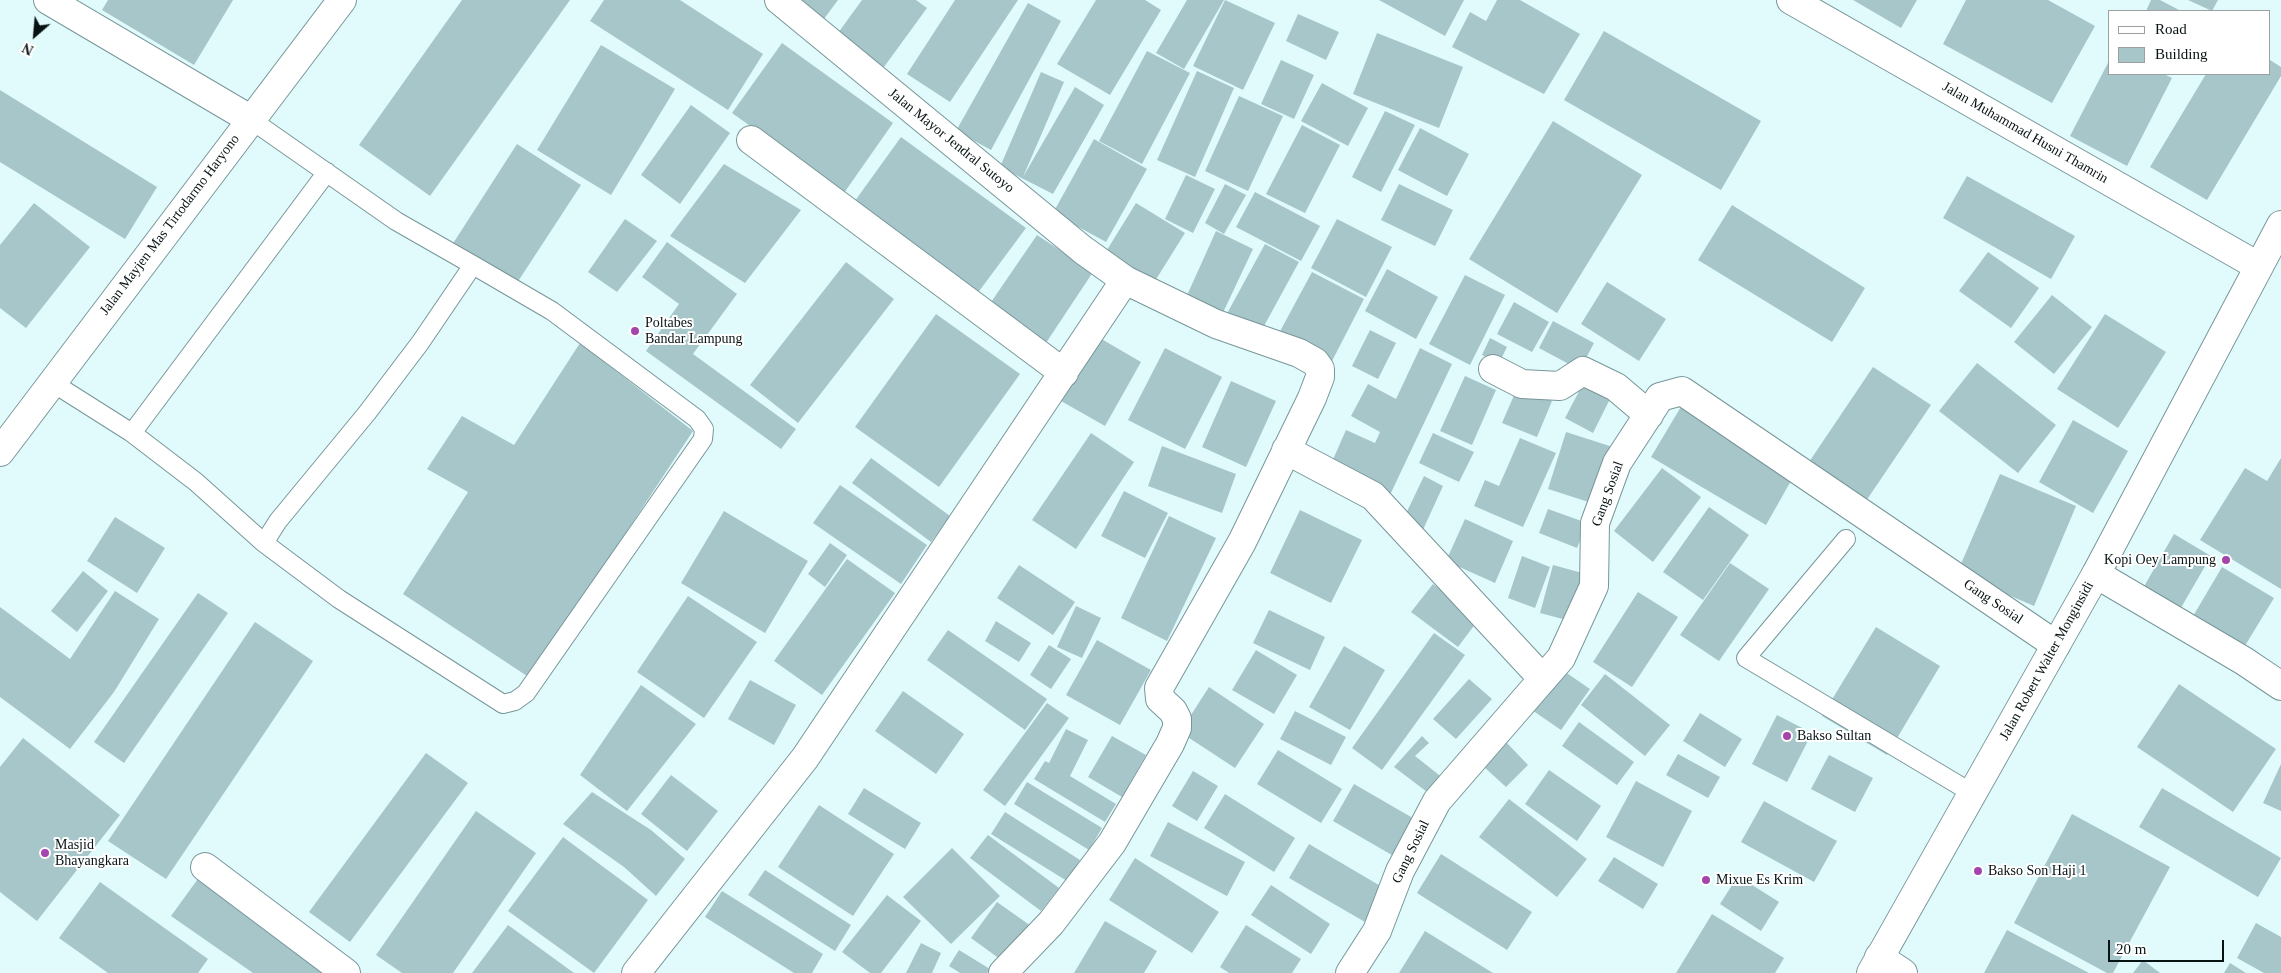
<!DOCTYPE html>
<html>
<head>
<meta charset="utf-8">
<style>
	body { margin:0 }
	#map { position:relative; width:2281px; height:973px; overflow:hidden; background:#e1fbfd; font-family:"Times New Roman",serif }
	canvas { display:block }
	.legend { position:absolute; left:2108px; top:10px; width:162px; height:65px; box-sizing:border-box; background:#fff; border:1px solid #9ca0a1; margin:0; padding:6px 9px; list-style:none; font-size:15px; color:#071213 }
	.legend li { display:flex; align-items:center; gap:10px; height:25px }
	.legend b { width:25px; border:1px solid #9ca0a1 }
	.north { position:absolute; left:10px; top:10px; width:50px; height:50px; -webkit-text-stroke:4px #fff; paint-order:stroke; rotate:207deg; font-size:14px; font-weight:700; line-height:20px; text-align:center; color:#071213 }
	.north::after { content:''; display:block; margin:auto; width:18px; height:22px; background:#071213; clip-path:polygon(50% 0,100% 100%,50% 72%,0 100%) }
	.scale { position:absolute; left:2108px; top:940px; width:116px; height:22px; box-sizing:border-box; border:2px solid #071213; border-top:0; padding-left:6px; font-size:15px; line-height:18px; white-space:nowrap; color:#071213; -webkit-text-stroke:4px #fff; paint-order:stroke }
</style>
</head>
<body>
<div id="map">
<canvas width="2281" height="973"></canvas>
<ul class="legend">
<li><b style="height:6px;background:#fff"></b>Road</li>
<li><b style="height:14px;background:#a7c6c9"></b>Building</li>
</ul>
<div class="north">N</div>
<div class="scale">20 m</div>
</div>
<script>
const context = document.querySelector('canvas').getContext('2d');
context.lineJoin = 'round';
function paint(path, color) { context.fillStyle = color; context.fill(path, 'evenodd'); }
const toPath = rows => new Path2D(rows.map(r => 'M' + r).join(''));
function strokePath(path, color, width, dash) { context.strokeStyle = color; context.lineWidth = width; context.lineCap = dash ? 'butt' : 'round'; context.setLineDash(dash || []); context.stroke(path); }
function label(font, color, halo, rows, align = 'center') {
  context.font = font + ' "Times New Roman",serif'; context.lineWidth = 4; context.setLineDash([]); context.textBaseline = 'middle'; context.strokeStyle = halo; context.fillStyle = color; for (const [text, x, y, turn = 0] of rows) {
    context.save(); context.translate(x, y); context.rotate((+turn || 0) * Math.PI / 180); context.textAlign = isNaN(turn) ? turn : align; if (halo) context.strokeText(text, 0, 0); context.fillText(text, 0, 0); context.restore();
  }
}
paint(toPath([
	[108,0,233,0,194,65,102,10],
	[462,0,570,0,430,196,359,145],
	[604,0,680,0,763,54,728,110,590,21],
	[789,0,838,0,821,23],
	[862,0,916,0,927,8,884,67,838,33],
	[955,0,1018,0,950,102,907,74],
	[1096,0,1145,0,1161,10,1110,95,1057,64],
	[1187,0,1224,0,1184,69,1156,53],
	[1225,0,1275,23,1243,90,1193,66],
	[1379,0,1464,0,1445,36],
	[1497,0,1520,0,1580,34,1544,94,1452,47,1470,12,1486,21],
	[1853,0,1917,0,1901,28],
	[1966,0,2048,0,2095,26,2052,103,1943,44],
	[2151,0,2160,0,2181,11,2146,11],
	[2188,0,2218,0,2212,11],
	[1028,3,1061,21,991,150,956,131],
	[1298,14,1339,32,1326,60,1286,41],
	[1604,31,1761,121,1721,190,1564,100],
	[1377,33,1463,67,1439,128,1353,94],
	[782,43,893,123,844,193,732,113],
	[601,45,675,89,611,195,537,150],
	[1147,51,1190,73,1142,164,1099,141],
	[2110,59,2110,74,2164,74,2172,78,2127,166,2070,136],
	[1281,60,1314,75,1294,119,1261,104],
	[2270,60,2281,67,2281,76,2207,200,2150,167,2206,74,2270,74],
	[1197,71,1234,88,1195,177,1157,160],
	[1041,72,1064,82,1023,177,1075,87,1104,105,1053,194,1000,167],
	[1322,83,1368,108,1348,146,1301,121],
	[0,90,157,187,125,239,0,162],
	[1239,96,1283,116,1248,191,1205,171],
	[691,105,730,133,680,204,641,175],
	[1385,111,1415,125,1381,192,1352,177],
	[1553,121,1642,175,1557,313,1469,259],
	[1302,125,1340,145,1305,213,1266,194],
	[1420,128,1469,154,1447,196,1398,170],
	[901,137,1026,228,977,294,852,205],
	[1094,139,1147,169,1106,242,1053,213],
	[517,144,581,185,515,286,452,245],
	[724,164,801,210,745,283,670,236],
	[1186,175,1215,189,1193,233,1165,219],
	[1967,176,2075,236,2051,279,1943,218],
	[1225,184,1246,195,1224,234,1205,223],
	[1399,184,1453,210,1435,246,1381,220],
	[1255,192,1320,226,1301,261,1236,227],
	[34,203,90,247,26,328,0,308,0,245],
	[1136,203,1185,233,1150,289,1102,258],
	[1732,205,1865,288,1832,342,1698,260],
	[625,219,657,241,617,292,588,272],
	[1337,219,1392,247,1366,297,1311,268],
	[1216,231,1253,249,1220,319,1184,302],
	[1037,235,1093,272,1044,346,987,308],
	[667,242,737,294,693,354,796,429,781,449,646,351,679,304,642,277],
	[1265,244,1299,262,1258,337,1224,319],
	[1988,252,2039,288,2011,328,1959,291],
	[846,262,894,299,798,423,750,385],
	[1387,269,1438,297,1416,339,1365,311],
	[1312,272,1364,299,1331,363,1278,335],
	[1465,275,1505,295,1470,365,1429,344],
	[1607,282,1666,319,1639,361,1581,324],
	[2052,295,2092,327,2054,374,2014,342],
	[1514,302,1549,322,1532,352,1497,334],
	[936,314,1020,374,939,487,855,427],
	[2105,314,2166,352,2118,428,2057,389],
	[1553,321,1594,343,1580,370,1539,348],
	[1370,330,1396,343,1378,379,1352,366],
	[1098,337,1141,362,1105,426,1061,401],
	[1490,338,1507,347,1499,363,1482,355],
	[580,343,693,431,530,678,403,594,468,492,427,469,462,416,514,445],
	[1165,348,1222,377,1185,449,1128,420],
	[1420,348,1452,364,1389,497,1331,464,1346,430,1375,443,1380,432,1351,416,1368,384,1396,399],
	[1977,363,2056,425,2018,473,1939,411],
	[1873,367,1931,405,1866,501,1809,462],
	[1465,376,1496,390,1472,445,1440,431],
	[1585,380,1612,395,1593,433,1565,418],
	[1231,381,1276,401,1246,467,1202,447],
	[1518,386,1552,401,1537,437,1502,423],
	[1682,405,1796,472,1766,525,1651,457],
	[2073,420,2128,451,2093,513,2039,482],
	[1566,432,1616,448,1598,505,1548,489],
	[1091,433,1134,462,1076,549,1032,520],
	[1433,433,1474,452,1459,482,1419,463],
	[1520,438,1556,453,1523,527,1474,506,1485,480,1499,486],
	[1162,446,1236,474,1222,513,1148,486],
	[871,458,950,516,931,542,852,483],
	[2281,458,2281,589,2200,540,2245,468,2267,481],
	[1662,468,1701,497,1653,562,1614,531],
	[2000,474,2076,506,2034,606,1957,573],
	[1424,476,1443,486,1422,532,1402,522],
	[840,485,927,545,901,584,813,523],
	[1124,491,1168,513,1145,558,1101,536],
	[1709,507,1749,535,1703,600,1663,572],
	[1548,509,1587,523,1577,548,1539,533],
	[1300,510,1362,540,1331,603,1270,573],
	[724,511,808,561,765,633,681,583],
	[1169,516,1216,538,1167,641,1121,618],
	[115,517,165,548,137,593,87,561],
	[1465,519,1513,541,1495,583,1446,561],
	[2174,534,2211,556,2175,618,2138,597],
	[830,543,847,555,825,587,808,574],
	[1522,556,1550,567,1535,608,1508,598],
	[847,559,895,593,822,695,774,661],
	[1730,563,1769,589,1719,661,1680,635],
	[1019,565,1075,602,1053,635,997,598],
	[1553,565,1586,574,1574,622,1540,613],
	[2222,567,2274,598,2240,654,2189,623],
	[83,571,108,591,77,632,51,611],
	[1433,584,1479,619,1458,647,1411,612],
	[115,591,159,619,114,692,70,749,0,697,0,607,70,659],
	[1638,592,1678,617,1632,687,1593,662],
	[198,593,228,613,124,763,94,742],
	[688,596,757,642,704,718,637,672],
	[1076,606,1101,618,1082,658,1057,647],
	[1269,610,1325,637,1310,670,1253,643],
	[996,621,1031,643,1019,662,985,641],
	[255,622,313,661,166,879,108,841],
	[1876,627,1940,666,1887,755,1822,716],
	[948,630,1047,699,1025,730,927,660],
	[1434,633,1465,655,1382,770,1352,748],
	[1097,640,1151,670,1120,725,1066,695],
	[1049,645,1071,659,1051,689,1030,675],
	[1344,646,1385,670,1350,730,1309,707],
	[1256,650,1297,675,1274,714,1232,690],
	[1558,667,1590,689,1561,730,1529,708],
	[1605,674,1670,725,1645,756,1581,705],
	[1469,679,1492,699,1456,739,1433,719],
	[750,680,796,705,774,745,728,719],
	[2179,684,2276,749,2233,812,2137,747],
	[641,685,696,724,627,811,580,775],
	[1209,687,1264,724,1235,768,1180,732],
	[903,691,964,734,936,774,875,731],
	[1047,703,1069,718,1005,806,983,790],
	[1295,711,1346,737,1331,765,1280,739],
	[1700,713,1742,739,1725,767,1683,741],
	[1777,715,1812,733,1787,782,1752,764],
	[1579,722,1634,762,1617,785,1562,746],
	[1066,729,1088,740,1070,776,1116,804,1105,822,1034,779,1045,761,1049,763],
	[1112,736,1146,755,1122,797,1088,777],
	[1422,736,1429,743,1415,756,1448,782,1435,798,1394,767],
	[23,738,120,815,37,921,0,892,0,767],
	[1506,742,1528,765,1506,787,1483,766],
	[1278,750,1342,789,1321,823,1257,784],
	[426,753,468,783,350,942,309,912],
	[1678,754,1720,777,1708,798,1666,775],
	[1829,755,1873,778,1855,812,1811,789],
	[2281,764,2281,811,2263,803],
	[1549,770,1601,806,1577,841,1525,804],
	[1193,771,1218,786,1197,821,1172,806],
	[671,775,718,811,687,851,641,814],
	[1636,781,1692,811,1663,867,1606,837],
	[1027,782,1102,828,1089,850,1014,804],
	[1354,784,1418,821,1397,858,1333,821],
	[864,788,921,823,905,849,848,814],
	[2162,788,2281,858,2258,897,2139,827],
	[592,792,651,830,685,859,656,896,624,867,563,824],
	[1225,794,1295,838,1274,872,1204,828],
	[1509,799,1587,859,1557,897,1479,837],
	[1764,801,1837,841,1814,882,1741,842],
	[819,805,894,854,853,916,778,867],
	[476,811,536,853,453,973,402,973,376,955],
	[1005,812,1080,860,1067,881,991,834],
	[2072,814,2170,867,2113,973,2107,973,2014,923],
	[1168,822,1245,862,1227,896,1150,856],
	[988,835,1059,888,1041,911,970,858],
	[563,837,648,900,594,973,508,911],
	[1309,844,1384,888,1365,922,1289,878],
	[952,848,1000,896,951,944,903,897],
	[1441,854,1532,912,1507,950,1417,893],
	[1614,857,1658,884,1643,909,1598,881],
	[1135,858,1219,912,1192,953,1109,900],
	[765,870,851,925,835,951,748,895],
	[200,876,339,973,253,973,171,916],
	[1738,876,1779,902,1761,931,1720,904],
	[100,882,208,959,198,973,108,973,59,938],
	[1271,885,1330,924,1311,954,1251,915],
	[722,891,823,954,812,973,794,973,705,917],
	[887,895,921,921,881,973,870,973,842,952],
	[997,902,1031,926,1004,962,971,938],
	[1712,914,1784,958,1775,973,1676,973],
	[1105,921,1157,951,1144,973,1074,973],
	[2256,923,2281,937,2281,973,2264,973,2237,958],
	[508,925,574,973,472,973],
	[1246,925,1301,959,1292,973,1229,973,1220,967],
	[2007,930,2089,973,1984,973],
	[1425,931,1493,973,1399,973],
	[921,943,941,953,932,973,906,973],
	[959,950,990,969,987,973,960,973,949,966],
	[2143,960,2160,973,2133,973],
	[2230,963,2246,973,2224,973]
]), '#a7c6c9');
const lane = toPath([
	[250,119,396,221,473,265,420,343,367,413,278,521,264,543,339,599,503,704,515,701,526,693,703,439,704,429,697,419,552,311,473,265],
	[53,383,132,433,196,482,264,543],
	[132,433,327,172],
	[1846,539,1746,658,1972,793]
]);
const street = toPath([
	[48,0,250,119],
	[779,0,1083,250,1125,280,1216,324,1299,353,1315,362,1320,369,1320,377,1312,398,1242,542,1159,688,1160,699,1173,711,1177,719,1177,728,1170,744,1112,843,1051,923,1003,973],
	[751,140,1064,373],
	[1493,369,1522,384,1560,386,1583,371,1616,387,1649,415],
	[1286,450,1373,496,1543,679],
	[0,452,342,0],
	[2096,574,2244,661,2281,686],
	[205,867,346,973],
	[1879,957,1903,973],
	[636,973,805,758,1125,280],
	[1350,973,1377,931,1400,871,1437,801,1561,658,1594,586,1595,523,1617,463,1660,397,1682,391,2056,645]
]);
const secondary = toPath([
	[1791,0,2258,266]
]);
const highway = toPath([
	[1871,973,2096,574,2281,225]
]);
strokePath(lane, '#789699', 20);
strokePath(street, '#789699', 30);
strokePath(secondary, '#789699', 30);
strokePath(highway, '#789699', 30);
strokePath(lane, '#fff', 18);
strokePath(street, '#fff', 28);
strokePath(secondary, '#fff', 28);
strokePath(highway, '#fff', 28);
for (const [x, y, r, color] of [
	[635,331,5,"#a445ad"],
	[2226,560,5,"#a445ad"],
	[1787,736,5,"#a445ad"],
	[45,853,5,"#a445ad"],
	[1978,871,5,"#a445ad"],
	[1706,880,5,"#a445ad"]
]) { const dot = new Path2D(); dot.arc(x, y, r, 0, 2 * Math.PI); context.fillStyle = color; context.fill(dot); strokePath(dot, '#fff', 2); }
label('14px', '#071213', '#fff', [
	["Jalan Muhammad Husni Thamrin",2025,133,30],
	["Jalan Mayor Jendral Sutoyo",951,141,39],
	["Jalan Mayjen Mas Tirtodarmo Haryono",170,225,-53],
	["Gang Sosial",1608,494,-70],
	["Gang Sosial",1993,602,34],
	["Jalan Robert Walter Monginsidi",2047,661,-61],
	["Gang Sosial",1411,852,-64]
]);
label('14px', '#071213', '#fff', [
	["Poltabes",645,323],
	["Bandar Lampung",645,339],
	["Kopi Oey Lampung",2216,560,"right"],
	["Bakso Sultan",1797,736],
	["Masjid",55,845],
	["Bhayangkara",55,861],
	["Bakso Son Haji 1",1988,871],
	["Mixue Es Krim",1716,880]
], 'left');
</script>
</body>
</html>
